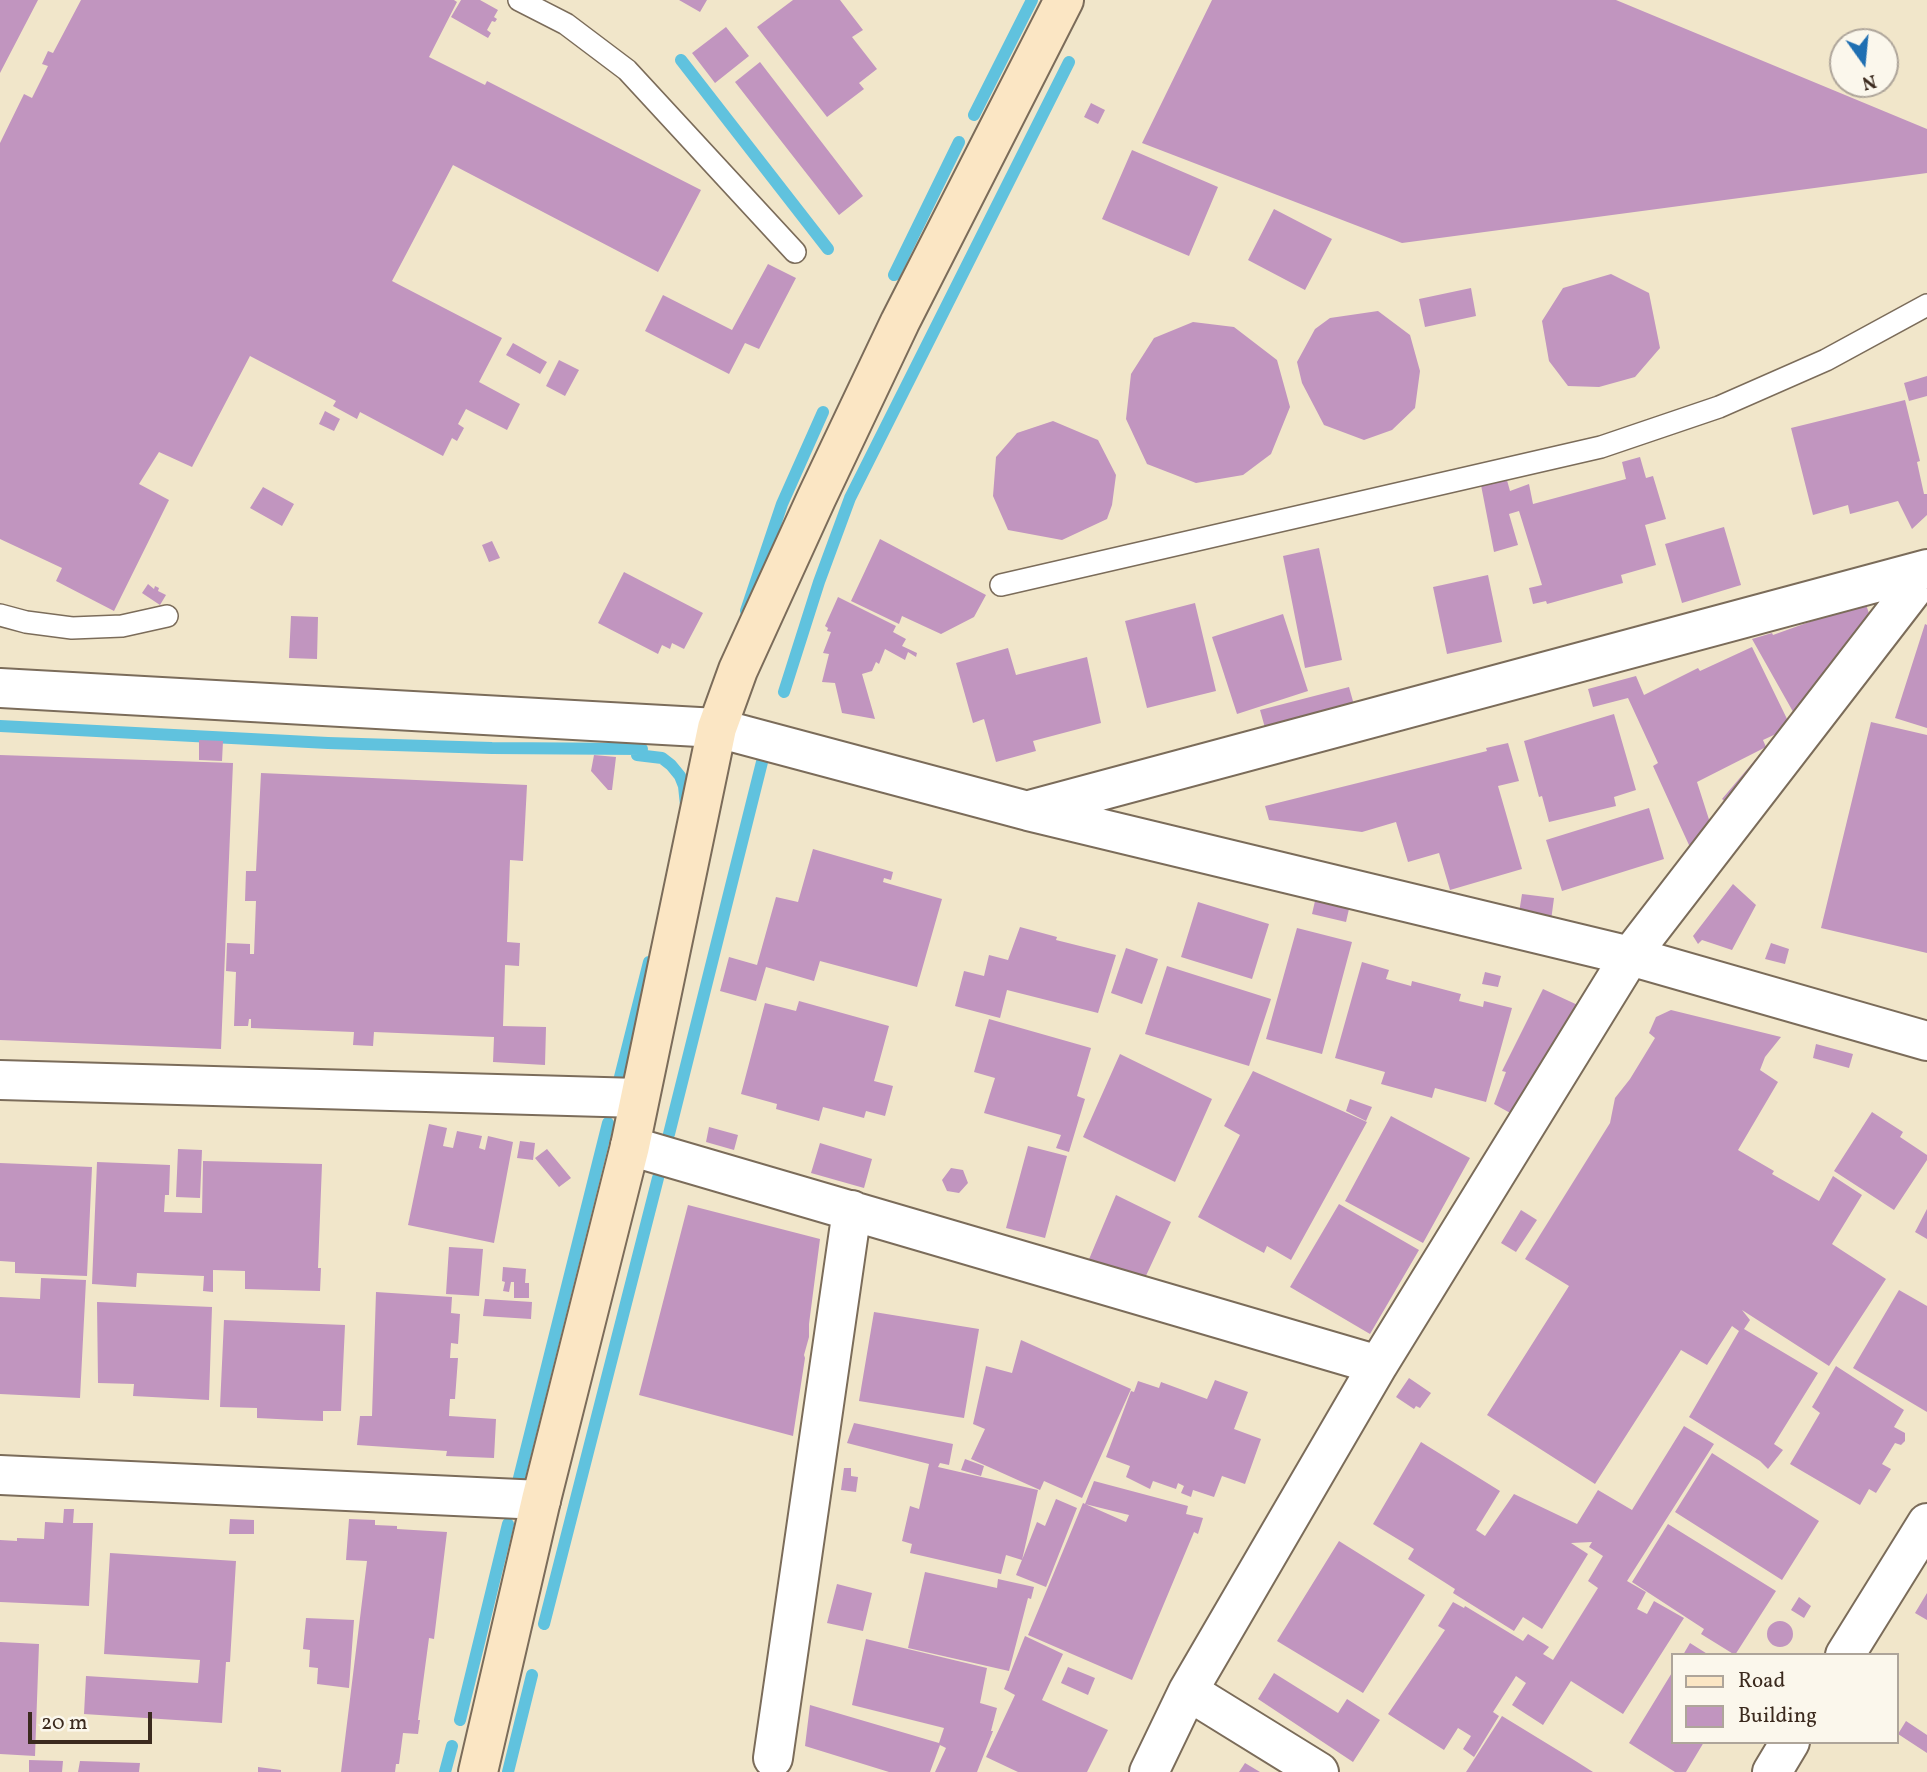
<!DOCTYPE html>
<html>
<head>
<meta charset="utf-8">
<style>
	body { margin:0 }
	#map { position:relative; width:1927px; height:1772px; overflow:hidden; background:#f1e6ca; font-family:Vollkorn,serif }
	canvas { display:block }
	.legend { position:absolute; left:1671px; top:1653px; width:228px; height:91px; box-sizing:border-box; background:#fbf7ec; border:2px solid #aea59a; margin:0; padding:9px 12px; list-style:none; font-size:21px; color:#3b2a1e }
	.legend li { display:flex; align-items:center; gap:14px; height:35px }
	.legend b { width:35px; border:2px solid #aea59a }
	.north { position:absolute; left:1829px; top:28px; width:70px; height:70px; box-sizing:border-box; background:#fbf7ec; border:2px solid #aea59a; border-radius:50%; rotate:165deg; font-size:19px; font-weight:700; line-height:28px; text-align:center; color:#3b2a1e }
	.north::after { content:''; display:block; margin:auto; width:24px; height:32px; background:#1f6fb2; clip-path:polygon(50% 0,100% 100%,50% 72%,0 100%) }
	.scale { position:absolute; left:28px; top:1712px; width:124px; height:32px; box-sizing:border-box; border:4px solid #3b2a1e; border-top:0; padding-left:9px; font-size:21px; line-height:24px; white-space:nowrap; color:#3b2a1e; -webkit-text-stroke:5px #fbf7ec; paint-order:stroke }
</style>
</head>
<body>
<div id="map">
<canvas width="1927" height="1772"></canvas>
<ul class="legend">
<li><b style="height:9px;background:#fbe6c4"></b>Road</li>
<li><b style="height:19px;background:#c195bf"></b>Building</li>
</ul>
<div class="north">N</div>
<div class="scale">20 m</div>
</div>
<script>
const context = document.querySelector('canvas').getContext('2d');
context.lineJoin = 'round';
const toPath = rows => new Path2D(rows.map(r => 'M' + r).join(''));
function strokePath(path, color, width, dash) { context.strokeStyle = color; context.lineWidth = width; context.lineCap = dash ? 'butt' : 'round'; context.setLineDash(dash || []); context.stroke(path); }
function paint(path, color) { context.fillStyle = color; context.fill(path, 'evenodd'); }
strokePath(toPath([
	[681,60,828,249],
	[974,115,1032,0],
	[894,275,959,142],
	[746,611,782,504,823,412],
	[784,692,819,582,850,498,1069,62],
	[0,726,328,743,492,748,642,749],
	[637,755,662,758,671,765,680,776,684,786,686,805],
	[619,1081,649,962],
	[669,1134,763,758],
	[516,1490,608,1123],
	[544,1624,658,1178],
	[460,1720,508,1524],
	[445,1772,452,1746],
	[508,1772,532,1675]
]), '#60c2de', 12);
paint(toPath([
	[0,0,38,0,0,73],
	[81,0,454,0,457,2,429,57,485,85,487,81,701,190,658,272,453,165,392,281,502,338,479,382,520,404,507,430,466,409,458,424,464,428,457,441,452,438,443,456,360,412,357,419,333,406,336,401,250,356,192,467,159,452,139,484,169,500,114,611,56,581,62,568,0,539,0,143,24,94,32,98,48,66,42,64,48,51,53,53],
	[461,0,480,0,498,10,494,17,497,19,495,22,492,21,487,30,491,33,488,38,451,17],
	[679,0,707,0,700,12],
	[793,0,840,0,863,30,852,37,877,69,859,83,864,89,827,117,757,27],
	[1212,0,1616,0,1927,129,1927,173,1402,243,1142,143],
	[726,27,749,56,715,83,692,53],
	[760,62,863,196,839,215,735,82],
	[1091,103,1105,110,1098,124,1084,117],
	[1132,150,1218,187,1189,256,1102,219],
	[1274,209,1332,239,1305,290,1248,260],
	[768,264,796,278,759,349,745,343,729,374,645,331,663,295,732,330],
	[1611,274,1649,293,1660,348,1635,377,1599,387,1568,386,1549,361,1542,321,1563,288],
	[1471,288,1476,316,1425,327,1419,299],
	[1378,311,1410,335,1420,371,1415,408,1392,430,1364,440,1324,425,1302,383,1297,362,1315,329,1330,318],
	[1193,322,1234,327,1277,360,1290,407,1271,454,1243,475,1196,483,1147,464,1126,419,1131,374,1154,338],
	[513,343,547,362,540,374,506,355],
	[559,360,579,370,565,396,546,386],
	[1927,376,1927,396,1909,401,1904,383],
	[1905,400,1920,461,1917,462,1924,494,1927,494,1927,515,1912,529,1898,501,1850,514,1848,505,1813,515,1791,428],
	[325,411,340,419,334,431,319,424],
	[1053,421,1098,440,1116,475,1112,505,1107,519,1062,540,1008,530,993,496,996,457,1017,433],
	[1640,457,1646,478,1653,476,1666,519,1645,525,1656,565,1621,575,1623,583,1547,604,1546,601,1533,604,1529,588,1542,585,1519,511,1509,514,1518,545,1494,552,1480,480,1505,473,1510,491,1529,484,1533,504,1626,479,1622,462],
	[263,487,294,504,282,526,250,508],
	[1724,527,1741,585,1682,603,1665,544],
	[880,539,986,595,974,617,941,634,902,616,899,624,851,601],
	[492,541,500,558,489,562,482,545],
	[1319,548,1342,660,1305,668,1283,556],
	[624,572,703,613,684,649,672,643,670,649,662,645,658,654,598,623],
	[1488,575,1502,642,1447,654,1433,587],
	[148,584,154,589,155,586,159,588,158,591,166,595,160,605,142,593],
	[838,597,896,626,893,632,906,639,902,646,917,653,916,657,908,652,905,660,885,649,879,664,876,662,872,671,862,674,875,719,842,713,835,683,822,682,829,654,823,653,831,632,827,631,828,628,825,626],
	[1865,602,1879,641,1791,727,1763,740,1766,747,1777,758,1737,811,1722,799,1766,747,1697,782,1713,832,1694,856,1653,766,1658,763,1628,698,1593,707,1588,689,1636,676,1644,695,1698,668,1700,671,1752,647,1788,721,1796,717,1752,639,1772,633,1773,635],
	[1195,603,1216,691,1147,708,1125,621],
	[1283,614,1308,691,1237,714,1212,637],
	[291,616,318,617,317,659,289,658],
	[1925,624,1927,625,1927,728,1895,718],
	[1008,648,1016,675,1087,657,1101,723,1033,741,1036,751,996,762,984,719,973,723,956,663],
	[1349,687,1358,719,1269,742,1260,710],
	[1614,714,1636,790,1614,797,1616,806,1549,822,1542,796,1539,797,1524,741],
	[1871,722,1927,735,1927,953,1821,928],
	[199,740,223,741,222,761,199,760],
	[1508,743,1519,781,1498,786,1522,869,1450,890,1439,853,1408,862,1396,822,1362,832,1269,820,1265,806,1487,751,1486,748],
	[0,755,233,763,221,1049,0,1040],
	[594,755,616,757,612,790,608,790,591,771],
	[261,773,527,785,523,861,510,860,507,942,520,943,519,966,505,965,503,1026,546,1027,545,1065,493,1062,494,1037,374,1032,373,1046,353,1045,354,1032,251,1028,251,1019,249,1019,248,1026,234,1026,236,972,226,971,227,943,250,944,250,954,254,954,256,901,245,901,246,871,256,871],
	[1649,808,1664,859,1562,891,1546,840],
	[813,849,893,872,891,880,884,878,883,882,942,899,917,987,820,961,814,981,766,967,756,1001,720,991,729,957,757,965,776,897,798,902],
	[1733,884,1756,905,1732,950,1702,940,1698,944,1693,936],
	[1522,894,1554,898,1548,943,1515,938],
	[1315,901,1349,909,1346,922,1312,914],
	[1198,902,1269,924,1252,979,1181,957],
	[1020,927,1057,937,1056,940,1116,955,1098,1013,1007,990,1000,1018,955,1006,964,971,984,976,989,955,1008,960],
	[1297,928,1352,942,1322,1054,1266,1039],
	[1771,943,1789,949,1785,964,1765,959],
	[1126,948,1158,959,1142,1004,1111,993],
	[1362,962,1389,970,1386,979,1411,986,1412,981,1461,994,1459,1001,1483,1007,1484,1001,1512,1008,1486,1102,1435,1088,1432,1098,1381,1084,1385,1072,1335,1058],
	[1167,966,1271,999,1249,1066,1145,1034],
	[1485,972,1501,976,1498,987,1482,984],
	[1543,989,1582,1007,1521,1119,1494,1104,1506,1072,1502,1071],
	[799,1001,889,1026,874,1081,893,1086,885,1116,866,1111,864,1118,823,1107,819,1121,776,1109,777,1104,741,1094,765,1003,796,1011],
	[1671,1010,1781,1037,1765,1057,1760,1070,1778,1082,1738,1150,1774,1171,1772,1174,1819,1201,1833,1176,1862,1195,1832,1244,1886,1279,1829,1366,1742,1310,1750,1320,1744,1329,1818,1373,1774,1444,1783,1450,1768,1469,1760,1461,1689,1417,1739,1331,1732,1326,1707,1365,1681,1350,1595,1484,1487,1415,1569,1286,1525,1259,1610,1123,1615,1098,1630,1079,1655,1038,1649,1033,1656,1017],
	[989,1019,1091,1048,1077,1096,1085,1099,1069,1152,1056,1148,1061,1135,984,1113,995,1078,974,1072],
	[1816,1044,1853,1054,1849,1068,1813,1058],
	[1120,1054,1212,1099,1175,1182,1083,1137],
	[1253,1071,1367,1122,1291,1260,1267,1246,1264,1253,1198,1217,1240,1135,1224,1126],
	[1350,1099,1372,1107,1366,1121,1346,1111],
	[1872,1112,1903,1132,1900,1137,1927,1155,1927,1160,1894,1210,1834,1171],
	[1391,1116,1470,1158,1423,1243,1345,1201],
	[429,1124,447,1128,443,1146,453,1148,457,1131,482,1136,479,1148,485,1150,488,1136,513,1142,494,1243,408,1225],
	[709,1127,738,1135,734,1150,706,1142],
	[520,1141,535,1143,533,1160,517,1158],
	[820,1143,872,1159,864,1188,811,1173],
	[1028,1146,1067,1156,1045,1238,1006,1228],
	[178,1149,202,1150,200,1198,176,1197],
	[547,1149,571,1178,559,1187,535,1158],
	[203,1161,322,1164,318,1268,321,1268,320,1291,245,1289,245,1271,213,1270,213,1292,203,1291,204,1276,137,1273,136,1287,92,1284,97,1162,170,1165,169,1195,165,1195,164,1212,202,1213],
	[0,1163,92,1167,87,1276,15,1273,15,1262,0,1261],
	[951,1168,963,1170,968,1183,959,1193,947,1191,942,1180],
	[1116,1195,1171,1222,1144,1280,1087,1264],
	[1339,1204,1419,1250,1370,1334,1290,1287],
	[688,1205,820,1239,809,1324,809,1337,804,1355,805,1358,793,1436,639,1395],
	[1927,1209,1927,1239,1915,1232],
	[1521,1210,1537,1220,1516,1252,1501,1243],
	[449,1247,483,1249,479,1296,446,1294],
	[503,1267,526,1269,525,1283,529,1283,529,1298,514,1298,514,1282,511,1282,509,1292,503,1291,505,1282,502,1281],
	[41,1278,86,1280,80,1398,0,1394,0,1297,40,1299],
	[1899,1290,1927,1306,1927,1412,1853,1368],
	[376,1292,452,1297,451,1313,460,1314,458,1344,451,1343,450,1358,458,1358,455,1399,450,1399,449,1416,496,1419,494,1458,446,1456,447,1451,357,1445,360,1416,372,1416],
	[485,1299,532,1302,531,1319,483,1316],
	[97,1302,212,1307,209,1400,133,1396,134,1384,98,1383],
	[874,1312,979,1329,964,1418,859,1401],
	[224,1320,345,1325,341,1411,323,1411,323,1421,297,1420,257,1418,257,1408,220,1407],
	[1021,1340,1131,1389,1082,1498,1044,1481,1040,1490,971,1459,985,1429,973,1424,986,1366,1012,1373],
	[1836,1366,1904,1410,1894,1427,1905,1433,1905,1441,1901,1445,1895,1443,1882,1464,1891,1469,1876,1493,1869,1489,1860,1505,1790,1464,1820,1413,1812,1407],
	[1409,1378,1431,1393,1420,1408,1416,1406,1414,1409,1396,1397],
	[1215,1380,1248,1392,1234,1429,1261,1439,1245,1484,1222,1476,1214,1497,1193,1490,1191,1497,1181,1493,1184,1486,1178,1483,1176,1489,1153,1481,1150,1489,1126,1477,1130,1466,1106,1457,1131,1391,1134,1392,1138,1381,1159,1388,1161,1382,1207,1399],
	[854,1423,953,1444,949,1465,940,1463,938,1467,1038,1490,1022,1560,1006,1555,1001,1574,910,1553,912,1544,902,1541,910,1506,919,1509,929,1464,847,1443],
	[1684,1426,1714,1444,1627,1581,1646,1592,1637,1609,1647,1614,1654,1601,1684,1618,1623,1714,1571,1681,1543,1725,1512,1705,1526,1683,1516,1676,1493,1712,1499,1716,1474,1757,1463,1749,1471,1736,1458,1728,1444,1750,1388,1714,1445,1630,1438,1626,1453,1602,1464,1608,1465,1606,1523,1641,1528,1634,1549,1647,1543,1654,1553,1660,1598,1588,1588,1581,1603,1556,1589,1547,1592,1542,1571,1543,1588,1554,1542,1629,1523,1617,1514,1631,1453,1593,1455,1589,1408,1559,1414,1549,1373,1524,1421,1442,1500,1491,1476,1530,1485,1536,1514,1494,1577,1524,1598,1490,1632,1510],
	[1712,1453,1819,1521,1782,1580,1675,1512],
	[965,1459,984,1466,981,1476,961,1470],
	[844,1468,851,1468,851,1476,858,1477,856,1492,841,1490],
	[1094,1481,1188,1506,1186,1514,1203,1518,1198,1534,1194,1532,1132,1680,1028,1635,1083,1503,1126,1522,1129,1515,1085,1504],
	[1056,1499,1077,1508,1046,1587,1016,1575,1037,1522,1045,1526],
	[64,1509,74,1509,73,1523,93,1523,89,1606,0,1602,0,1540,17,1541,17,1538,44,1539,45,1522,63,1523],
	[230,1519,254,1520,254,1534,229,1534],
	[349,1519,375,1520,375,1525,397,1526,397,1529,447,1532,434,1639,429,1638,418,1720,420,1720,418,1734,403,1733,399,1764,396,1764,395,1772,341,1772,367,1561,346,1560],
	[1668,1524,1776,1591,1735,1655,1701,1634,1704,1629,1632,1582],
	[1339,1541,1425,1595,1363,1693,1277,1641],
	[110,1553,236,1561,230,1662,226,1662,222,1723,84,1714,86,1676,198,1683,200,1660,104,1654],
	[925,1572,997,1588,998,1579,1034,1587,1031,1599,1028,1598,1009,1671,908,1648],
	[837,1584,872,1593,863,1631,827,1623],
	[1927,1593,1927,1620,1915,1613],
	[1799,1597,1811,1606,1804,1618,1791,1610],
	[306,1618,354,1620,349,1688,317,1684,318,1668,309,1667,310,1650,303,1649],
	'1767 1634a13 13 0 1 1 26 0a13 13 0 1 1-26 0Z',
	[1025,1636,1063,1654,1042,1700,1108,1730,1087,1772,1018,1772,986,1757,1015,1695,1004,1689],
	[866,1639,987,1668,980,1703,997,1708,991,1731,993,1731,977,1772,935,1772,946,1748,940,1745,930,1772,889,1772,805,1746,810,1705,939,1743,944,1728,852,1705],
	[0,1642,39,1644,35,1756,0,1754],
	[1690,1643,1709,1655,1683,1655],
	[1068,1667,1095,1678,1088,1695,1061,1683],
	[1673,1671,1673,1742,1704,1742,1686,1772,1675,1772,1629,1743],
	[1274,1673,1338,1713,1347,1699,1380,1720,1353,1762,1258,1699],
	[1502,1716,1574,1760,1593,1772,1466,1772],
	[1906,1721,1927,1735,1927,1753,1898,1734],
	[29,1760,63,1761,62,1772,29,1772],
	[80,1761,140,1763,139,1772,78,1772],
	[1245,1763,1260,1772,1239,1772],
	[258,1767,281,1770,281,1772,258,1772]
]), '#c195bf');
const service = toPath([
	[519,0,566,24,627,70,795,252],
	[1001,585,1601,447,1719,407,1826,360,1927,305],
	[0,615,26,622,72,628,122,626,167,616]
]);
const minor = toPath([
	[717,728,1028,811,1630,956,1927,1041],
	[1033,809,1927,569],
	[0,1080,639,1098],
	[630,1146,1378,1365],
	[0,1475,541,1500],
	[1845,1655,1927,1523],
	[1188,1691,1319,1772],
	[773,1758,852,1210],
	[1149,1772,1188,1691,1378,1365,1630,956,1927,571],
	[1772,1772,1790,1742]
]);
const tertiary = toPath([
	[0,688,717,728]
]);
const secondary = toPath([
	[478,1772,541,1500,630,1146,717,728,738,670,816,499,900,322,1064,0]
]);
strokePath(service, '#7b6c5a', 24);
strokePath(minor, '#7b6c5a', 42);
strokePath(tertiary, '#7b6c5a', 42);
strokePath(secondary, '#7b6c5a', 42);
strokePath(service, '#fff', 21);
strokePath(minor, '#fff', 38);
strokePath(tertiary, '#fff', 38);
strokePath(secondary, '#fbe6c4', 38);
</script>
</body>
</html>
